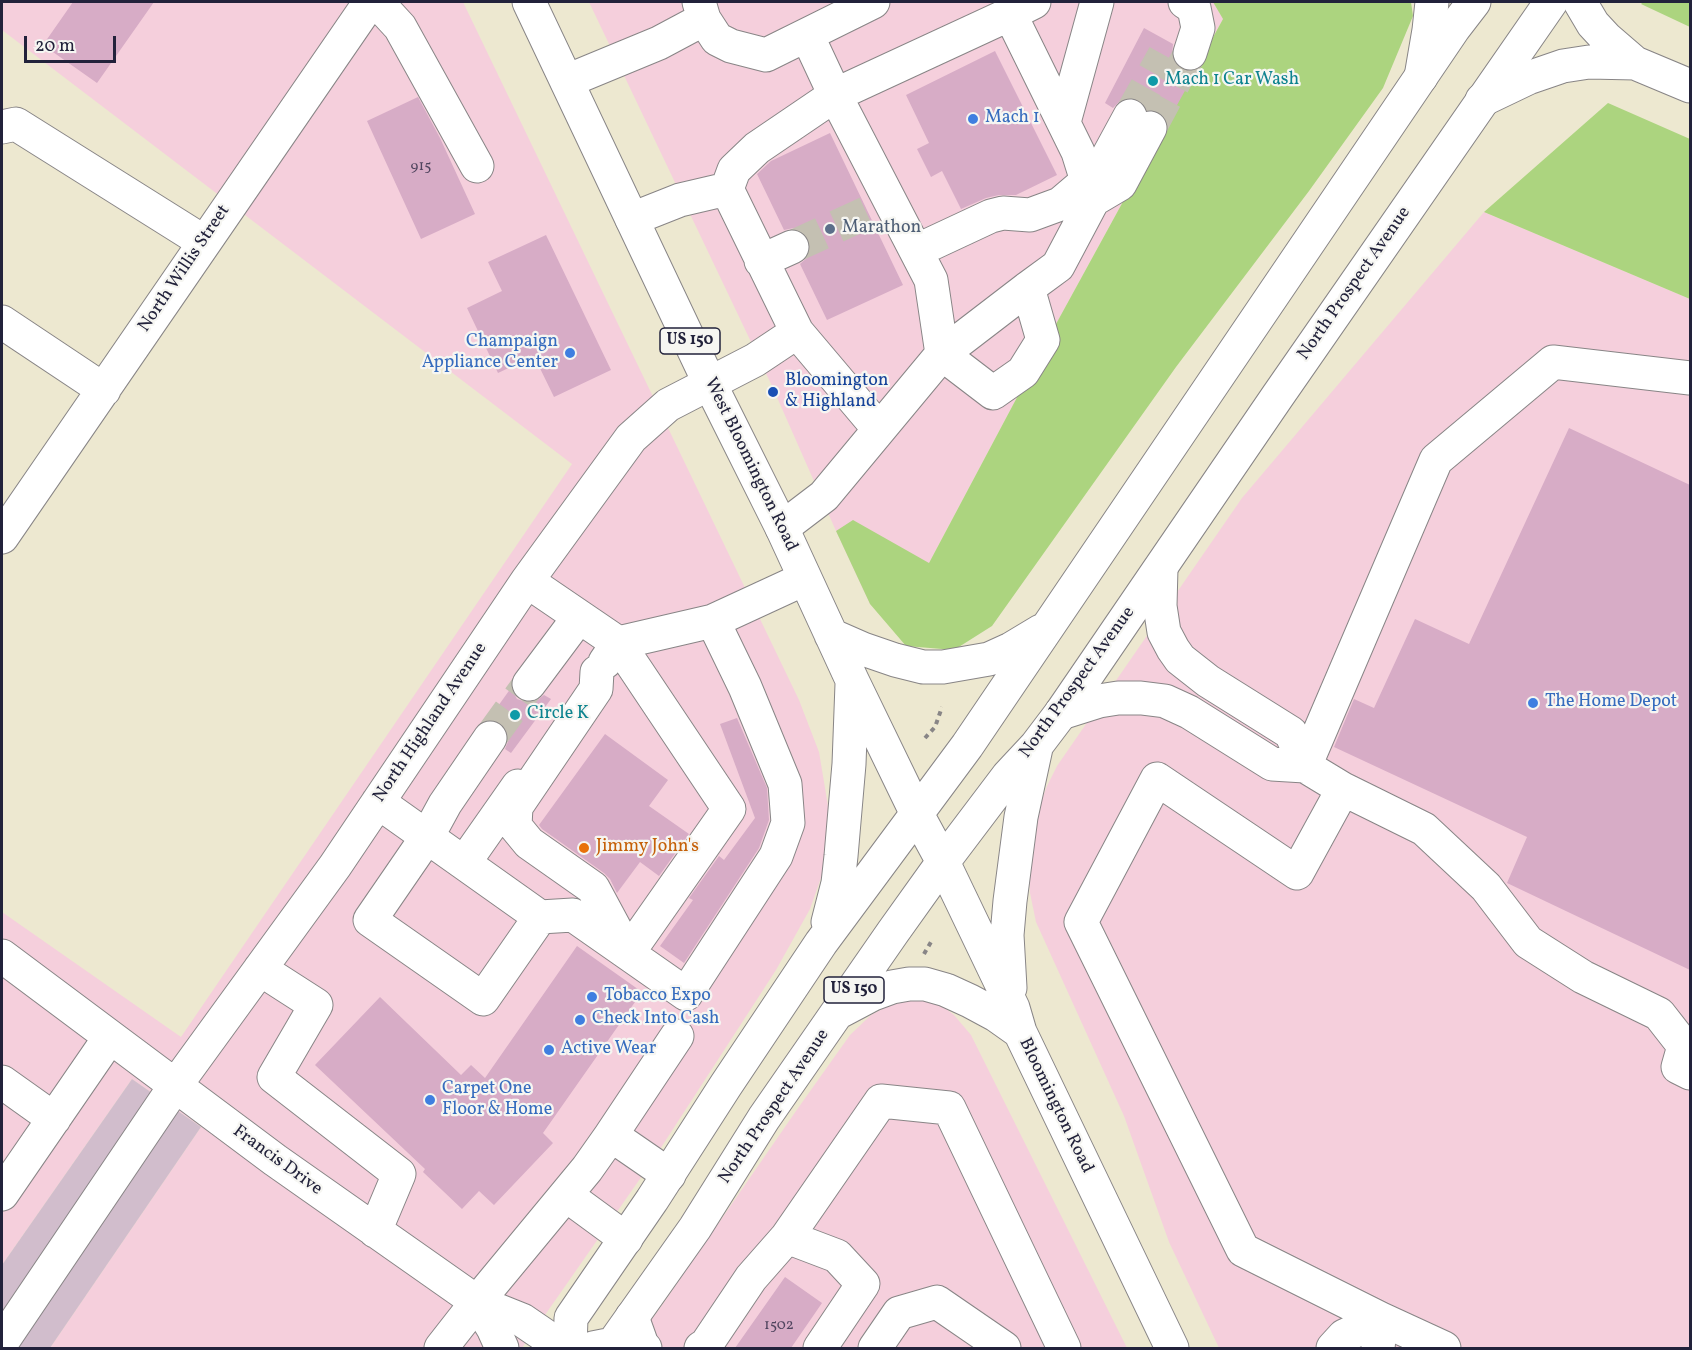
<!DOCTYPE html>
<html>
<head>
<meta charset="utf-8">
<style>
	body { margin:0 }
	#map { position:relative; width:1692px; height:1350px; overflow:hidden; background:#ede8d0; font-family:Vollkorn,serif }
	canvas { display:block }
	.frame { position:absolute; inset:0; border:3px solid #22223b; pointer-events:none }
	.scale { position:absolute; left:24px; top:36px; width:92px; height:27px; box-sizing:border-box; border:3px solid #22223b; border-top:0; padding-left:8px; font-size:18px; line-height:21px; white-space:nowrap; color:#22223b; -webkit-text-stroke:4px #f6f6f2; paint-order:stroke }
</style>
</head>
<body>
<div id="map">
<canvas width="1692" height="1350"></canvas>
<div class="frame"></div>
<div class="scale">20 m</div>
</div>
<script>
const context = document.querySelector('canvas').getContext('2d');
context.lineJoin = 'round';
function paint(path, color) { context.fillStyle = color; context.fill(path, 'evenodd'); }
const toPath = rows => new Path2D(rows.map(r => 'M' + r).join(''));
function strokePath(path, color, width, dash) { context.strokeStyle = color; context.lineWidth = width; context.lineCap = dash ? 'butt' : 'round'; context.setLineDash(dash || []); context.stroke(path); }
function label(font, color, halo, rows, align = 'center') {
  context.font = font + ' Vollkorn,serif'; context.lineWidth = 4.5; context.setLineDash([]); context.textBaseline = 'middle'; context.strokeStyle = halo; context.fillStyle = color; for (const [text, x, y, turn = 0] of rows) {
    context.save(); context.translate(x, y); context.rotate((+turn || 0) * Math.PI / 180); context.textAlign = isNaN(turn) ? turn : align; if (halo) context.strokeText(text, 0, 0); context.fillText(text, 0, 0); context.restore();
  }
}
paint(toPath([
	[2,2,463,2,799,700,819,752,828,806,829,855,810,909,776,970,651,1163,522,1348,50,1348,201,1127,132,1079,2,1265,2,912,181,1037,572,464,2,30],
	[589,2,1213,2,1223,19,1056,324,929,563,870,604,836,531,772,386],
	[1484,212,1690,299,1690,1348,1219,1348,1169,1242,1124,1116,1036,922,1030,893,1029,873,1038,810,1047,786,1057,766,1242,498],
	[925,999,941,1005,954,1015,971,1035,1127,1348,630,1348,660,1308,796,1111,850,1035,871,1015,888,1006,911,1000]
]), '#f5cfdc');
paint(toPath([
	[132,1079,201,1127,50,1348,2,1348,2,1265]
]), '#d1bdcc');
paint(toPath([
	[1213,2,1411,2,1413,16,1383,88,1309,191,1176,367,992,626,954,650,906,646,870,604,836,531,853,520,929,563,1056,324,1223,19],
	[1643,2,1690,2,1690,27,1641,4],
	[1608,103,1690,139,1690,299,1484,212]
]), '#acd47f');
paint(toPath([
	[73,2,154,2,97,83,43,45],
	[1144,28,1173,44,1172,56,1177,66,1185,71,1196,71,1167,123,1166,118,1159,112,1147,110,1146,106,1138,99,1130,97,1121,100,1113,108,1105,103],
	[995,51,1057,175,1016,195,999,195,986,198,961,209,942,171,931,177,917,149,929,143,906,95],
	[418,97,440,138,475,214,421,239,367,121],
	[830,133,903,285,827,320,800,264,808,257,811,249,809,239,803,232,794,228,784,230,757,174,771,161],
	[546,235,611,370,554,397,534,356,498,373,467,308,502,291,488,262],
	[1569,428,1690,485,1690,970,1507,883,1527,837,1334,747,1354,699,1374,708,1415,619,1469,644],
	[511,688,517,699,526,702,536,701,544,695,551,699,511,753,505,749,509,739,507,729,500,722,488,720],
	[737,718,767,788,769,820,759,848,684,963,660,946,693,900,689,898,719,856,724,860,755,818,720,724],
	[605,734,668,780,649,806,689,834,659,876,640,862,617,893,610,879,604,873,542,829,539,825],
	[577,946,642,992,543,1133,553,1143,494,1205,479,1191,462,1209,423,1172,425,1169,315,1065,380,997,461,1075,471,1065,485,1078],
	[785,1277,822,1303,791,1348,735,1348]
]), '#d7acc6');
strokePath(toPath([
	[1130,116,1164,55],
	[1150,128,1190,53],
	[792,247,868,212],
	[490,738,529,684]
]), '#c4c0b2', 33, [33, 16]);
const minor = toPath([
	[377,2,400,27,477,166],
	[699,2,704,19,717,39,731,46,766,55,873,2],
	[1185,2,1194,8,1198,28,1190,53],
	[567,81,659,43,704,19],
	[1064,122,1097,2],
	[2,127,16,124,204,242],
	[727,189,734,170,757,148,835,95,1010,14],
	[1093,200,1120,184,1150,128],
	[1093,200,1099,173,1130,116],
	[916,251,991,216,1003,213,1030,215,1060,204,1087,181],
	[761,261,792,247],
	[1028,288,1043,340,1023,372,993,393,942,354,1028,288,1058,266,1093,200,1078,152,1010,14,1034,2],
	[2,322,104,390],
	[797,332,879,429],
	[782,528,824,496,942,354,931,280,835,95,807,35],
	[2,537,370,2],
	[527,581,618,643,605,662],
	[597,672,596,689,516,807,515,826,529,843,593,888,628,953,729,809,618,643,713,621],
	[529,684,579,617],
	[1061,713,1099,701,1118,698,1141,698,1165,701,1189,712,1272,764,1305,766,1291,733,1208,681,1180,659,1173,649,1164,632,1160,606,1161,568],
	[490,738,445,804,427,837,370,920,483,999,540,917],
	[1343,789,1305,766,1436,460,1553,362,1690,378],
	[378,802,540,917,573,915,686,994,776,856,788,823,785,784,745,687,713,621,804,579],
	[464,863,518,786],
	[2,956,275,1160,477,1302,522,1320,563,1348],
	[260,969,316,1005,274,1077,399,1174,375,1231],
	[2,1082,54,1119],
	[669,1175,611,1135,677,1036],
	[2,1194,110,1037],
	[566,1195,626,1239],
	[787,1237,837,1256,863,1284,820,1348],
	[632,1317,642,1345,645,1348],
	[2,1342,175,1086,335,866,527,581,631,438,668,405,755,360,797,332,727,189,680,200,632,219],
	[441,1348,477,1302,587,1169,611,1135],
	[701,1348,706,1345,751,1278,787,1237,881,1101,949,1108,1064,1348],
	[875,1348,899,1313,937,1302,1004,1348],
	[1333,1348,1344,1336,1381,1319,1243,1250,1081,922,1157,779,1297,873,1343,789,1424,829,1486,887,1528,942,1583,977,1659,1014,1684,1046,1678,1067,1690,1073],
	[1378,1348,1381,1319,1444,1348]
]);
const major = toPath([
	[529,2,710,384,782,528,852,680,917,814,943,862,1013,1008,1020,1032,1172,1348],
	[831,635,863,649,895,660,923,667,943,667,989,659,1011,649,1041,631],
	[828,922,838,883,841,856,849,764,852,684],
	[1010,988,1007,935,1010,901,1021,817,1036,748],
	[839,1012,873,994,892,987,909,984,925,984,946,990,970,1001,996,1015,1020,1032],
	[477,1302,493,1328,502,1348],
	[570,1348,571,1318,652,1200,726,1085,821,943,967,746,1454,28,1474,2],
	[593,1348,613,1344,695,1228,764,1118,893,932,943,862,1008,776,1036,746,1061,713,1277,397,1551,2]
]);
const highway = toPath([
	[1580,2,1593,24,1606,38,1635,63,1690,86],
	[1421,77,1429,30,1432,2],
	[1482,100,1528,78,1563,66,1589,62,1635,63]
]);
strokePath(minor, '#888586', 35);
strokePath(major, '#888586', 35);
strokePath(highway, '#888586', 35);
strokePath(toPath([
	[925,738,935,727,942,707],
	[924,954,931,942]
]), '#888586', 4, [4.5, 4.5]);
strokePath(minor, '#fff', 33);
strokePath(major, '#fff', 33);
strokePath(highway, '#fff', 33);
for (const [x, y, r, color] of [
	[1153,81,6,"#0f9aa8"],
	[973,119,6,"#3f7fe0"],
	[830,229,6,"#5c6f8a"],
	[570,353,6,"#3f7fe0"],
	[773,392,6,"#1a4fb4"],
	[1533,703,6,"#3f7fe0"],
	[515,715,6,"#0f9aa8"],
	[584,848,6,"#e8710a"],
	[592,997,6,"#3f7fe0"],
	[580,1020,6,"#3f7fe0"],
	[549,1050,6,"#3f7fe0"],
	[430,1100,6,"#3f7fe0"]
]) { const dot = new Path2D(); dot.arc(x, y, r, 0, 2 * Math.PI); context.fillStyle = color; context.fill(dot); strokePath(dot, '#f6f6f2', 2); }
label('15px', '#4f445e', null, [
	["915",421,167],
	["1502",779,1326]
]);
for (const [x, y, w] of [
	[690,341,60],
	[854,990,60]
]) { const box = new Path2D(); box.roundRect(x - w / 2, y - 13, w, 26, 4.5); context.fillStyle = '#f6f6f2'; context.fill(box); strokePath(box, '#22223b', 1.5); }
label('bold 16px', '#22223b', null, [
	["US 150",690,341],
	["US 150",854,990]
]);
label('18px', '#0d838f', '#f6f6f2', [
	["Mach 1 Car Wash",1165,81],
	["Circle K",527,715]
], 'left');
label('18px', '#366cbe', '#f6f6f2', [
	["Mach 1",985,119],
	["Champaign",558,343,"right"],
	["Appliance Center",558,364,"right"],
	["The Home Depot",1545,703],
	["Tobacco Expo",604,997],
	["Check Into Cash",592,1020],
	["Active Wear",561,1050],
	["Carpet One",442,1090],
	["Floor & Home",442,1111]
], 'left');
label('18px', '#4e5e75', '#f6f6f2', [
	["Marathon",842,229]
], 'left');
label('18px', '#22223b', '#f6f6f2', [
	["North Willis Street",185,269,-56],
	["North Prospect Avenue",1355,284,-55],
	["West Bloomington Road",750,465,64],
	["North Prospect Avenue",1078,683,-54],
	["North Highland Avenue",431,723,-56],
	["Bloomington Road",1055,1106,64],
	["North Prospect Avenue",775,1107,-56],
	["Francis Drive",277,1161,36]
]);
label('18px', '#164399', '#f6f6f2', [
	["Bloomington",785,382],
	["& Highland",785,403]
], 'left');
label('18px', '#c56008', '#f6f6f2', [
	["Jimmy John's",596,848]
], 'left');
</script>
</body>
</html>
